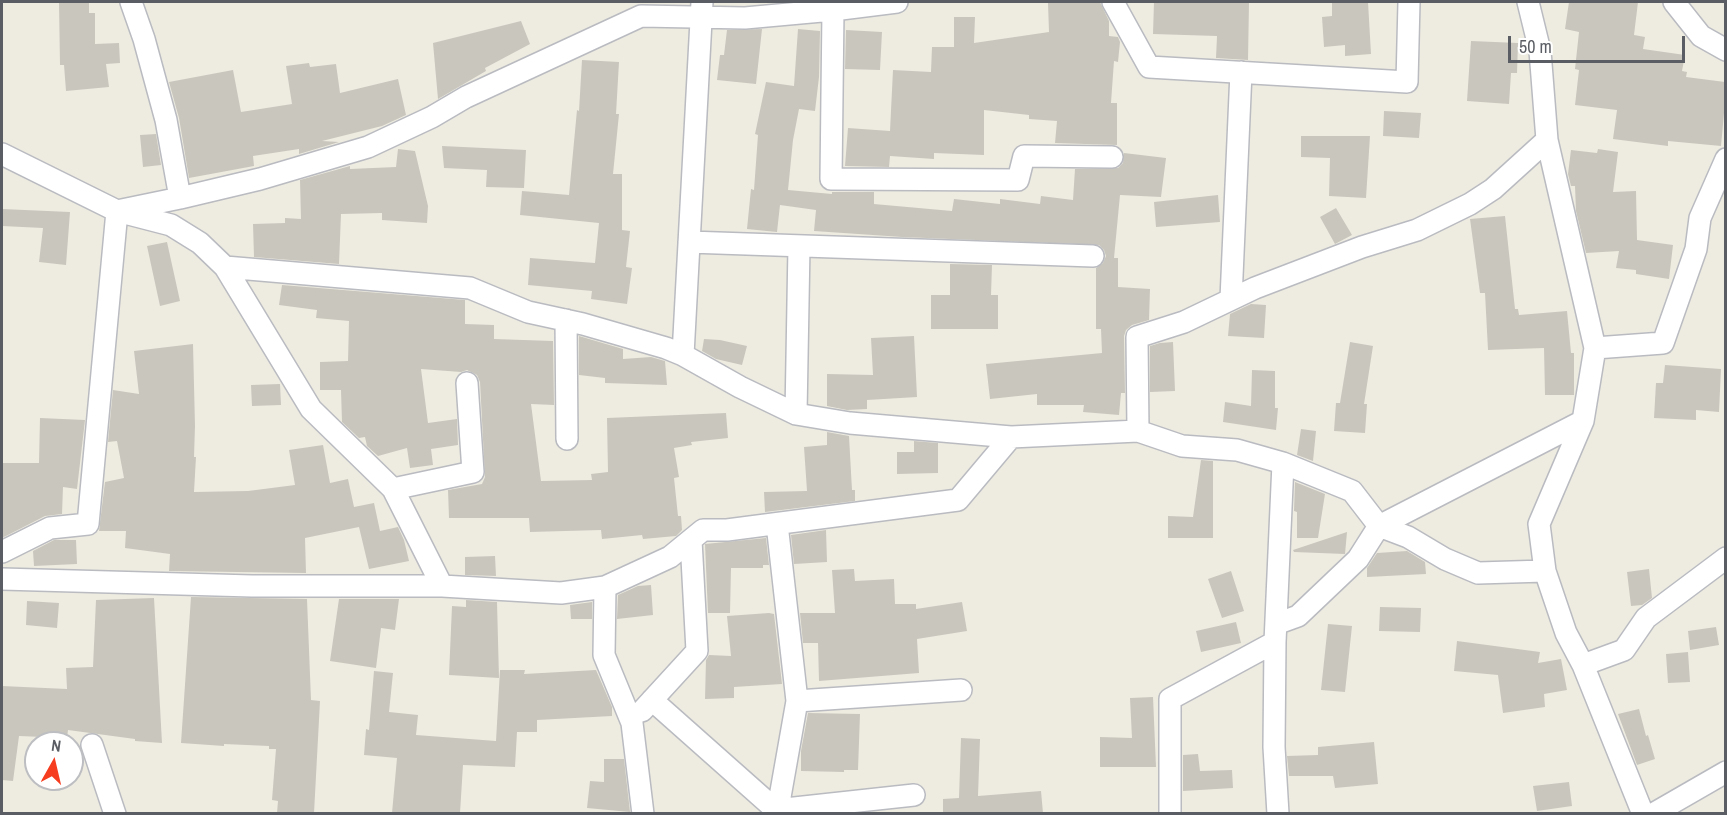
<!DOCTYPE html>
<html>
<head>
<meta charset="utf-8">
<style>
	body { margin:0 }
	#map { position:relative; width:1727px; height:815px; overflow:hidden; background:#eeece1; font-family:"Archivo Narrow",sans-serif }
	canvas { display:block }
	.frame { position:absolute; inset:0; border:3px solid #5a5d63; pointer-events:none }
	.north { position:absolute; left:24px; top:731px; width:60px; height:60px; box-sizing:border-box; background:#fff; border:2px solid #bdbec1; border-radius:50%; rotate:8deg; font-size:16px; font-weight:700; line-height:24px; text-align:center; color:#5a5d63 }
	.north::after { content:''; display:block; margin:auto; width:21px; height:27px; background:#f63d1f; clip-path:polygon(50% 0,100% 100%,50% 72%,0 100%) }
	.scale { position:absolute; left:1508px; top:36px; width:177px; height:27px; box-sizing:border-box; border:3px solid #5a5d63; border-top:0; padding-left:8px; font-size:18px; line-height:21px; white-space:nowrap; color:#5a5d63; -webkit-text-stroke:4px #fff; paint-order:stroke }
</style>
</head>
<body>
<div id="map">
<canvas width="1727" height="815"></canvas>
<div class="frame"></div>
<div class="north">N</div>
<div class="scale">50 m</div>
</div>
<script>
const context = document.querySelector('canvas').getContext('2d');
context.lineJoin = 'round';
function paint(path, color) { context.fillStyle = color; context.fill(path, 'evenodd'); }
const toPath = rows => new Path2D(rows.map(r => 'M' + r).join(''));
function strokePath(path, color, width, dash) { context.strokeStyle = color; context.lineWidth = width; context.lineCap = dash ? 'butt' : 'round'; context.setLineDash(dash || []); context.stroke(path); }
paint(toPath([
	[59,2,89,2,89,13,95,13,95,44,119,43,120,63,106,64,109,87,66,91,64,65,60,65],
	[1100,2,1109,21,1109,36,1118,37,1120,42,1118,62,1114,61,1111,103,1117,103,1117,145,1055,143,1057,121,1029,119,1029,115,984,110,984,155,934,153,934,159,890,156,889,167,845,166,848,128,890,131,893,70,931,72,932,47,954,47,954,17,975,17,974,43,1049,32,1048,3],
	[1154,2,1249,3,1248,60,1216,58,1217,36,1153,34],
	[1332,2,1368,2,1371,54,1345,56,1345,45,1324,47,1322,17,1332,16],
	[1569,2,1638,2,1634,35,1645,37,1643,49,1685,55,1682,71,1687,72,1686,77,1725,82,1725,102,1721,146,1668,141,1668,146,1613,139,1617,110,1575,105,1579,70,1575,69,1579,32,1565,29],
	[521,21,530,44,485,68,486,71,438,99,433,43],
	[762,29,756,84,717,80,720,55,724,55,727,30],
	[798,29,820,31,819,77,815,111,799,109,793,140,788,190,832,194,832,192,874,192,874,204,952,211,954,199,1000,204,1000,199,1040,204,1041,196,1073,200,1075,169,1118,168,1123,163,1124,153,1166,158,1161,197,1120,195,1114,258,1118,258,1118,287,1150,289,1149,320,1132,325,1126,330,1124,336,1125,393,1121,393,1119,415,1083,412,1084,405,1037,405,1037,394,990,399,986,364,1102,353,1101,329,1096,329,1096,268,1103,263,1106,256,1104,250,1099,245,902,237,814,231,816,210,780,205,777,232,747,229,751,189,754,190,758,135,755,134,766,82,794,86],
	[846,30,882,32,880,70,845,69],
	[1471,41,1518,43,1517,73,1511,73,1509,104,1467,101],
	[582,60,619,62,616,114,619,114,613,174,622,174,622,230,630,231,626,267,632,268,627,304,591,299,592,291,528,285,530,258,595,263,599,223,520,215,522,191,569,195,577,110,579,111],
	[309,63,310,67,336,64,340,93,398,79,406,115,382,126,322,141,339,142,299,154,299,149,253,156,254,166,189,178,179,118,169,82,233,70,241,112,292,104,286,66],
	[1384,111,1421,113,1419,138,1383,136],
	[156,134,161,165,143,167,140,135],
	[1301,136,1370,136,1366,198,1329,196,1330,158,1301,157],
	[442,146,526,150,524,188,486,187,487,170,444,168],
	[398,149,415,151,428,206,427,223,382,220,382,213,341,214,339,264,254,257,253,224,285,223,285,218,301,219,300,180,350,166,350,169,396,167],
	[1598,149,1618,152,1613,192,1636,191,1637,240,1673,245,1669,279,1636,274,1636,270,1616,268,1619,251,1586,253,1576,211,1575,186,1571,186,1568,174,1571,150,1597,153],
	[1218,195,1220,222,1156,227,1154,202],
	[1336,208,1352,235,1335,244,1320,217],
	[2,209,70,212,66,265,39,262,43,228,2,226],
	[1505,216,1515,309,1518,309,1519,315,1567,311,1571,353,1574,353,1574,395,1545,395,1544,348,1488,350,1485,293,1480,293,1470,219],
	[167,242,180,301,160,306,147,246],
	[950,264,992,265,991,295,998,295,998,329,931,329,931,295,950,295],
	[282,285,465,300,465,324,494,325,494,339,553,341,554,405,531,404,541,481,592,480,591,474,608,472,607,418,726,413,728,438,691,442,692,445,674,448,679,477,674,478,678,516,681,516,682,530,676,536,643,539,642,535,602,539,601,530,530,532,529,518,449,518,448,490,482,484,485,477,480,382,477,375,467,370,461,372,421,369,428,423,457,419,458,445,431,449,433,465,410,468,407,448,378,456,367,446,365,437,359,438,342,422,341,390,320,390,320,362,348,361,349,321,316,318,317,310,279,305],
	[1251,304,1266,305,1264,338,1228,336,1230,314],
	[579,336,623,349,623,359,651,357,665,361,667,385,605,383,605,378,579,375],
	[914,336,917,397,867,400,867,409,847,410,827,406,827,374,873,375,871,338],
	[704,339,720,340,747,346,742,365,716,359,702,351],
	[1173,342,1175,391,1150,392,1150,346,1160,343],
	[1350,342,1373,346,1364,404,1367,404,1365,433,1334,431,1336,403,1340,403],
	[193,344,195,426,194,457,196,457,194,492,248,491,295,485,289,450,323,445,330,483,348,479,354,507,374,503,380,531,398,527,404,540,409,561,369,569,359,527,305,538,306,573,169,571,170,554,125,548,126,531,99,531,105,482,124,478,117,441,108,442,113,390,139,394,134,351],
	[1665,365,1721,369,1719,412,1696,410,1696,420,1654,418,1656,383,1663,383],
	[1252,370,1275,371,1275,408,1278,408,1276,430,1223,422,1225,402,1251,406],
	[280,384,281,405,252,406,251,385],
	[40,418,85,420,77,489,63,487,62,514,45,516,2,538,2,463,39,463],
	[1301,429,1316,431,1313,461,1297,455],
	[827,432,849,436,852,490,855,490,855,501,765,512,764,492,807,491,804,447,827,445],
	[914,441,938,443,938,473,897,474,897,452,914,452],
	[1201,460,1213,461,1213,538,1168,538,1168,516,1193,517],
	[1295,482,1325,494,1318,538,1297,538,1297,512,1294,511],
	[826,530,827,562,794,564,791,535],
	[1347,532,1345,554,1294,552,1293,550],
	[766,538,769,565,763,565,763,568,731,568,730,613,708,613,705,544],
	[54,540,76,540,77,564,34,566,33,551],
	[1407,551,1425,562,1426,574,1367,577,1367,568,1377,553],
	[495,556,496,576,465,575,465,557],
	[854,569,855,581,894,579,895,604,916,604,916,609,962,602,967,631,917,639,919,673,819,681,818,643,803,643,800,613,835,613,832,570],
	[1649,569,1652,598,1642,605,1631,606,1627,572],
	[1231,571,1244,611,1222,618,1208,579],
	[651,585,653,615,617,619,618,595,638,586],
	[191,597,307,599,311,700,320,701,314,813,277,813,278,801,272,800,276,749,269,749,269,746,224,744,224,746,181,743],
	[154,598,162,743,135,741,135,739,68,730,67,738,19,736,13,781,2,780,2,686,67,689,66,668,93,667,96,600],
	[339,599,399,599,395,630,381,628,376,668,330,661],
	[466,600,497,602,499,678,449,675,452,606,466,607],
	[27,601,59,603,57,628,26,625],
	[592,602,592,619,571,619,570,605],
	[1380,607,1421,608,1420,632,1379,631],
	[769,613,774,614,782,684,734,687,734,698,705,699,706,660,709,655,731,656,727,616],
	[1236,622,1241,643,1201,652,1196,631],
	[1328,624,1352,626,1345,692,1321,690],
	[1716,627,1719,645,1690,650,1688,631],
	[1457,641,1540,652,1538,663,1561,659,1567,690,1544,694,1545,707,1503,713,1498,675,1454,671],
	[1688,652,1690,682,1668,683,1666,654],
	[500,670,525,670,524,674,596,670,612,707,612,716,537,720,537,732,517,732,515,767,463,765,460,813,392,813,397,758,364,755,366,729,369,730,374,671,393,673,389,712,418,715,416,735,496,741],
	[1153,697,1156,767,1100,767,1100,737,1132,738,1130,698],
	[1639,709,1646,736,1648,735,1655,759,1637,765,1618,714],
	[808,713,860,714,858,770,844,770,844,772,801,771,801,751],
	[961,738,980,739,978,796,1041,791,1043,813,943,813,943,799,959,798],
	[1374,742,1378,784,1335,788,1333,776,1289,776,1287,756,1318,755,1318,747],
	[1198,754,1200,771,1232,770,1233,788,1183,791,1183,755],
	[604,759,624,759,630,812,587,808,590,781,604,782],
	[1569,782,1572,806,1537,811,1533,786]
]), '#c9c6be');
const street = toPath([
	[131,2,144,39,166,120,180,198],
	[1113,2,1149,67,1407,82,1409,2],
	[1528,2,1540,51,1547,140,1595,348,1583,421,1539,524,1545,571,1566,633,1583,665,1643,814],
	[1674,2,1701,36,1726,50],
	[833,10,831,179,1018,180,1024,156,1112,157],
	[2,154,117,211,171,225,200,243,225,267,311,409,393,489,442,586],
	[117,211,180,198,260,179,368,147,432,117,466,97,641,16,745,18,833,10,897,2],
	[689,242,1093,256],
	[225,267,470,288,528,312,583,324,666,348,683,355,740,387,796,414,850,423,1011,437,1138,431,1182,446,1237,450,1283,463,1275,642,1170,699,1170,814],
	[1231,299,1241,72],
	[566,320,567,439],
	[1595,348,1663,343,1696,249,1700,218,1726,159],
	[683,355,702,2],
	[796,414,799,246],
	[1138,431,1137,337,1184,322,1255,288,1362,247,1417,230,1470,204,1493,189,1547,140],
	[1283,463,1352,491,1379,526,1408,537,1445,559,1478,573,1545,571],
	[393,489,473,472,467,383],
	[2,552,50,528,88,524,117,211],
	[2,579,252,586,442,586,561,593,605,587,670,557,703,530,727,530,958,500,1011,437],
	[605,587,604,655,632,723,643,814],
	[1276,624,1298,616,1358,559,1379,526,1583,421],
	[1275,642,1274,747,1278,814],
	[1583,665,1624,650,1646,618,1726,558],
	[652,700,776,810,914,795],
	[797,701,961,690],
	[642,711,697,651,691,540],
	[92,745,115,814],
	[777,814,797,701,777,524],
	[1653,814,1726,772]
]);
strokePath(street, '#b9bbc1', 24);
strokePath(street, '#fff', 21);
</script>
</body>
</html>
